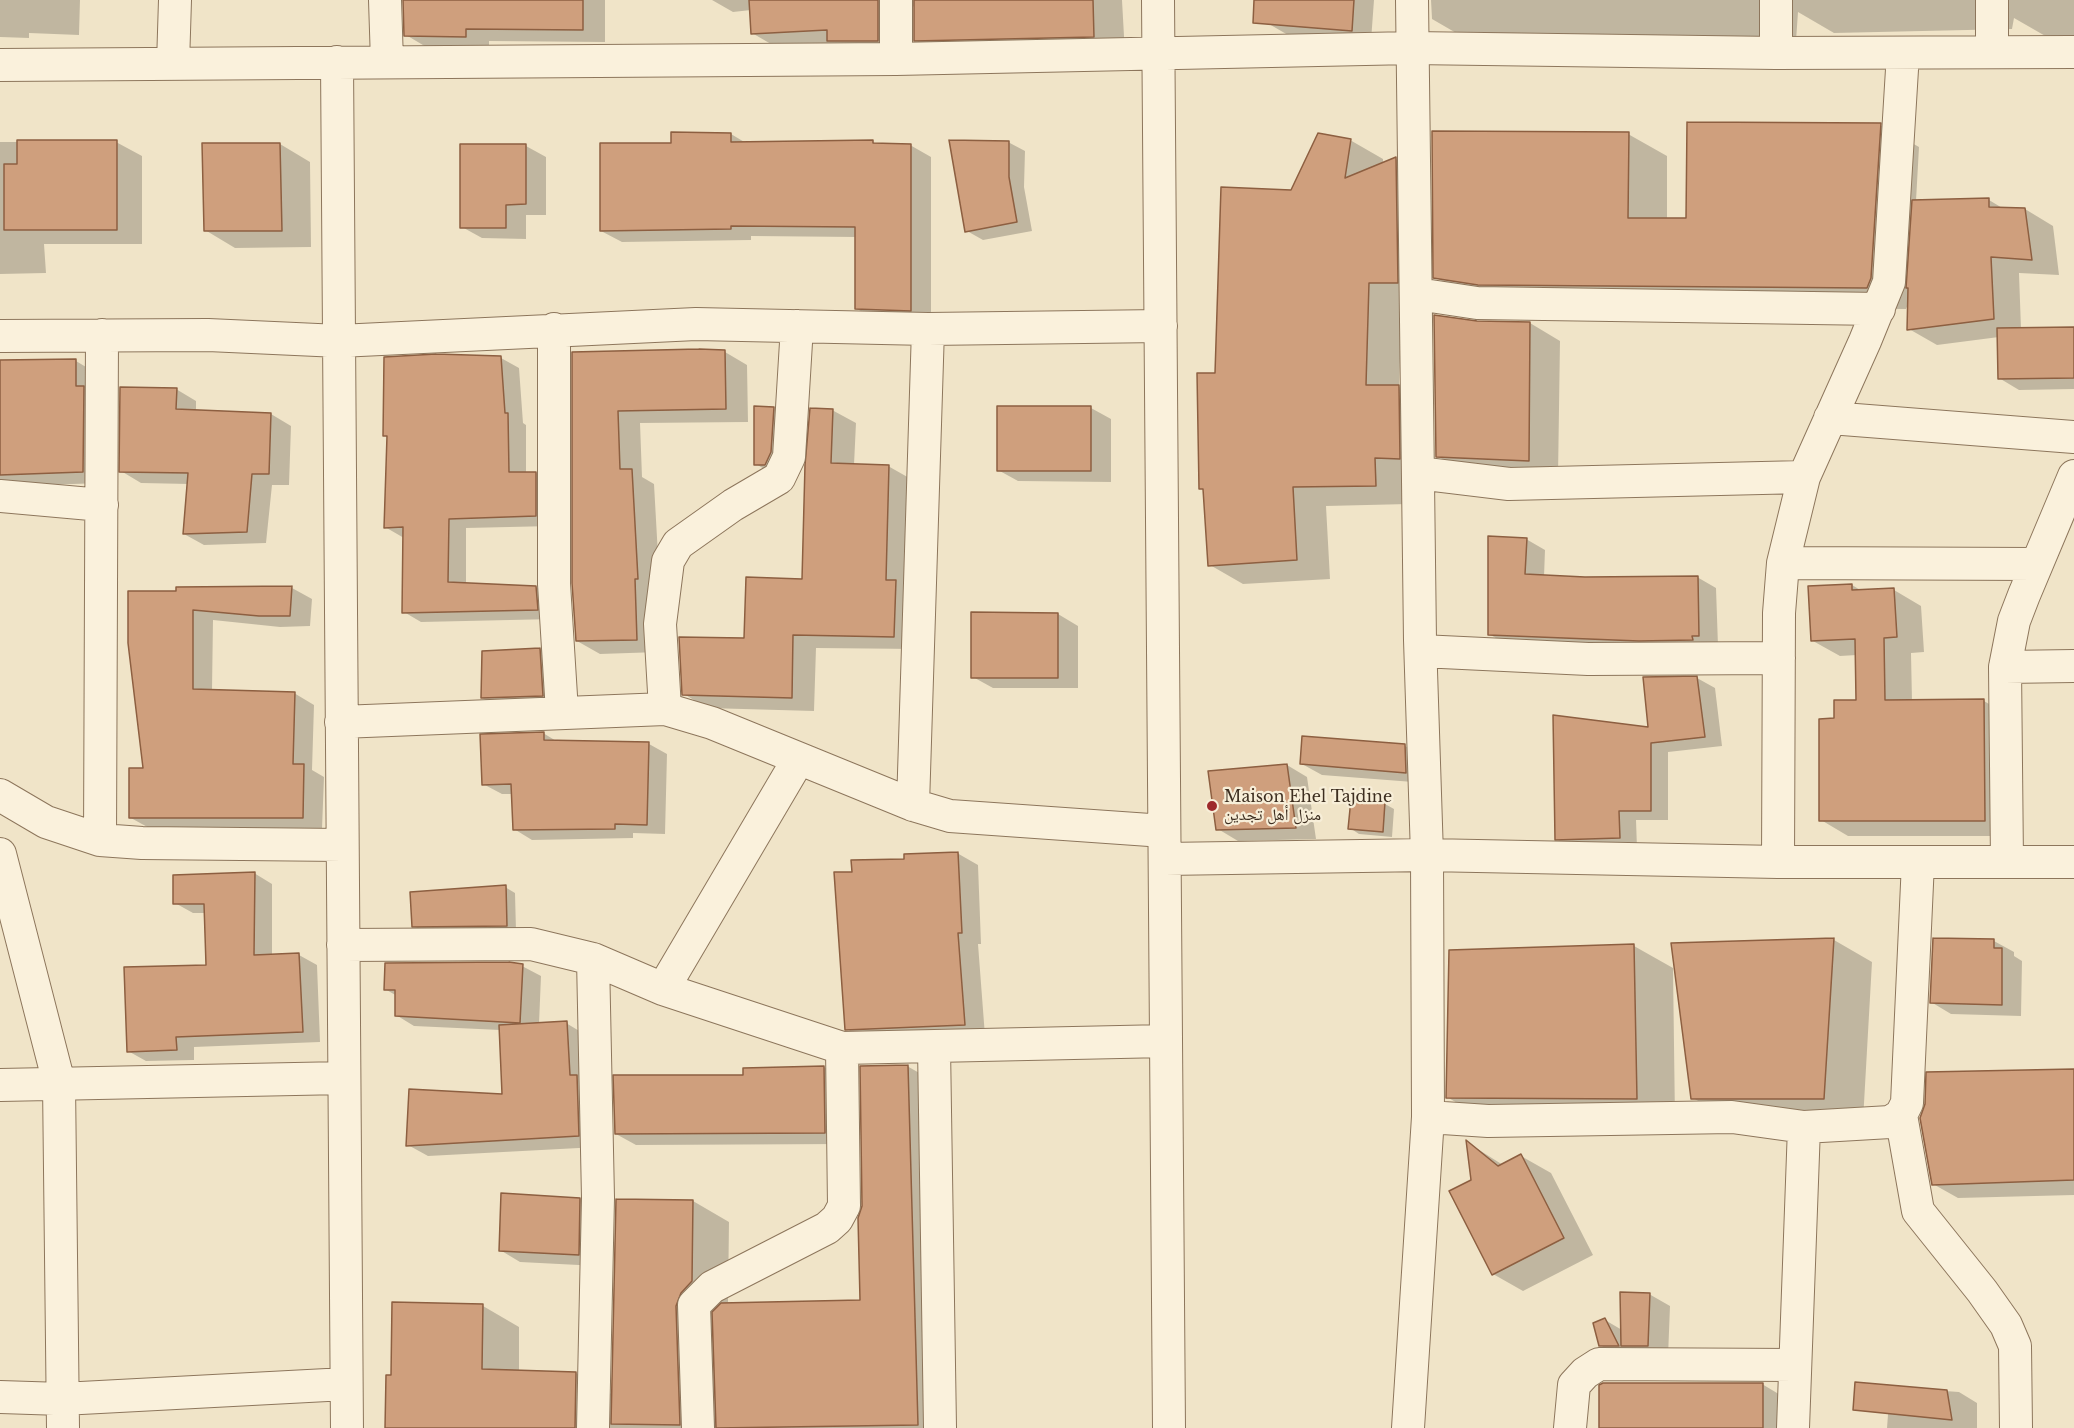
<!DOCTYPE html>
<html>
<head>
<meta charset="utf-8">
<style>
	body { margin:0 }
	canvas { display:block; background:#f0e4c8 }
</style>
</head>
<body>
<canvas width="2074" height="1428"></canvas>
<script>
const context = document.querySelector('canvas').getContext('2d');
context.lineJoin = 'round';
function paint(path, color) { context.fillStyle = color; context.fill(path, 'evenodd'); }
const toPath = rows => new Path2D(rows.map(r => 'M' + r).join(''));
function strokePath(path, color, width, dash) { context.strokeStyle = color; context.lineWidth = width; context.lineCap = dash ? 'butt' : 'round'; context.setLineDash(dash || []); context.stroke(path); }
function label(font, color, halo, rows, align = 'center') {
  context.font = font + ' "Libre Baskerville","Noto Naskh Arabic",serif'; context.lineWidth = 4.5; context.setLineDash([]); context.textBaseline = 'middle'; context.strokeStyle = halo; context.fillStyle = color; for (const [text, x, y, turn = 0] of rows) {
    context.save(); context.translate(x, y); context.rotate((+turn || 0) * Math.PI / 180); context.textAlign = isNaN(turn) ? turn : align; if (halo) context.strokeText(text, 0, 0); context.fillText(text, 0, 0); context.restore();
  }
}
paint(toPath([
	[0,0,80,0,79,35,29,33,29,38,0,37],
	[404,0,605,0,605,42,489,41,489,49,428,48,406,35],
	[712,0,1122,0,1125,54,946,58,915,40,914,6,911,9,908,58,783,51,752,33,751,10,733,12],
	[1270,0,1374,0,1371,41,1288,35,1269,24],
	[1431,0,2074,0,2074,42,2054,41,2014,18,2012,29,1834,33,1798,12,1796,41,1470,41,1432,19],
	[1880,125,1919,147,1916,201,1989,200,2004,209,2025,209,2053,226,2059,275,2019,273,2021,329,2074,329,2074,389,2019,390,1999,378,1999,337,1937,345,1909,329,1909,302,1906,309,1518,307,1474,300,1435,277,1628,134,1667,156,1667,219,1687,220],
	[731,134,746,143,873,142,878,145,910,145,931,157,931,321,877,320,857,309,856,237,751,236,751,240,622,242,601,231,673,144],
	[1350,140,1383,159,1383,164,1396,159,1429,178,1402,302,1399,387,1432,405,1409,504,1326,506,1330,579,1243,584,1210,565,1205,490,1201,488,1216,374,1292,191],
	[0,142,116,142,142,156,142,244,44,244,46,273,0,274],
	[1008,142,1025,151,1024,187,1032,231,983,240,967,231],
	[280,144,310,162,311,247,235,248,205,230],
	[526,146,546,157,546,215,526,215,526,239,482,238,462,227],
	[1477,322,1530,323,1560,341,1558,477,1467,473,1437,456],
	[725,352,747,365,748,422,640,423,642,477,654,484,660,591,659,652,600,654,577,641,573,353],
	[501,358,519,368,523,423,526,425,526,473,536,473,553,483,553,526,466,528,466,584,536,587,554,597,555,619,421,622,404,612,404,538,385,527,388,438,384,435],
	[0,361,76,361,96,373,103,483,12,486,0,479],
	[176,389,196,401,196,411,271,414,291,426,289,485,272,485,266,543,204,545,184,534,189,484,141,483,121,471],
	[774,408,794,420,776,476,756,464],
	[1091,408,1111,419,1111,482,1018,481,998,470],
	[832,410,856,423,854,465,888,466,911,479,917,649,816,648,814,711,707,708,684,694,746,640,803,580],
	[1526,539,1545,550,1544,577,1697,577,1716,588,1718,646,1508,645,1489,634],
	[1852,585,1862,591,1894,590,1921,606,1924,652,1911,653,1912,701,1984,701,2011,717,2012,836,1848,836,1821,820,1836,720,1857,701,1857,655,1840,656,1813,641],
	[177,588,292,588,312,599,310,626,280,627,213,620,212,691,294,693,314,705,312,770,324,777,322,829,151,829,131,818,144,769],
	[972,614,1058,614,1078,626,1078,688,993,688,973,677],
	[540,649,549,655,552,701,492,703,482,698],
	[1697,678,1715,688,1722,746,1668,752,1668,820,1636,820,1637,848,1574,849,1556,839],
	[543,733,558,742,649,744,667,754,665,834,633,833,633,838,532,840,514,829,513,794,502,794,483,784],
	[1405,746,1425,757,1426,783,1322,775,1302,764],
	[1287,765,1307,777,1316,839,1238,841,1218,829],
	[1385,804,1394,809,1392,837,1359,834,1350,828],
	[957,853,978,865,981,944,978,944,985,1036,867,1041,847,1029,853,874,905,860],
	[254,873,272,884,272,956,299,955,317,965,320,1042,194,1047,194,1060,146,1061,128,1051,208,966,206,913,193,913,175,903],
	[505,887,515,893,516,931,423,931,413,926],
	[1834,940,1872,962,1863,1121,1731,1120,1693,1098],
	[1994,941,2014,952,2014,956,2022,961,2021,1016,1951,1014,1931,1002],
	[1634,946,1673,968,1675,1120,1486,1120,1447,1097],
	[522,966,541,976,539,1024,566,1023,586,1035,598,1147,428,1156,408,1145,503,1096,500,1030,414,1026,396,1015,397,996,385,989],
	[907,1066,944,1087,954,1428,387,1428,392,1377,483,1306,519,1327,519,1371,576,1373,613,1395,693,1201,729,1222,728,1302,726,1305,862,1302],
	[824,1067,844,1079,845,1144,636,1145,616,1134],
	[2074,1070,2074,1195,1958,1198,1933,1184],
	[1468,1143,1503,1165,1521,1156,1551,1173,1593,1255,1523,1291,1493,1274,1472,1180],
	[580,1199,600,1211,598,1266,520,1262,500,1250],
	[1649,1294,1670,1306,1668,1357,1621,1357,1600,1345,1605,1320,1622,1330],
	[1762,1384,1792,1402,1792,1428,1601,1428],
	[1890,1387,1959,1392,1977,1403,1977,1428,1887,1428]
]), '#0003');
const building = toPath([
	[403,0,583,0,583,30,466,29,466,37,404,36,403,0],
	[749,0,878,0,878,41,827,41,827,30,751,34,749,0],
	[914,0,1093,0,1094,37,914,41,914,0],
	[1254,0,1354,0,1352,31,1253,23,1254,0],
	[1687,122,1881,123,1871,278,1867,288,1478,285,1433,278,1432,131,1629,132,1628,218,1686,218,1687,122],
	[671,132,731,133,731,142,873,140,873,143,911,144,911,311,855,309,855,227,731,226,731,229,600,231,600,143,671,143,671,132],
	[1318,133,1351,139,1345,178,1396,157,1398,283,1369,283,1366,385,1399,385,1400,459,1375,458,1376,486,1293,487,1297,560,1208,566,1203,489,1199,489,1197,373,1215,373,1221,187,1291,190,1318,133],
	[17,140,117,140,117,230,4,230,4,164,17,164,17,140],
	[949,140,1009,141,1009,177,1017,222,965,232,949,140],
	[202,143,280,143,282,231,204,231,202,143],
	[460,144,526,144,526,204,506,205,506,228,460,228,460,144],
	[1989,198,1989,207,2025,208,2032,260,1991,257,1994,319,1907,330,1908,288,1906,288,1912,200,1989,198],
	[1434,315,1477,321,1530,322,1529,461,1436,457,1434,315],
	[2074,327,2074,378,1998,379,1997,328,2074,327],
	[699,349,725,350,726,409,618,411,620,469,632,469,638,579,635,579,637,640,576,641,572,583,572,352,699,349],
	[436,354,501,356,505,413,508,413,509,472,536,472,536,516,449,519,448,582,536,586,538,610,402,613,403,527,384,528,387,436,383,436,384,357,436,354],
	[76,359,76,386,84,386,83,472,0,475,0,360,76,359],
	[120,387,177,388,176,409,271,413,269,474,252,474,247,532,183,534,188,473,119,472,120,387],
	[754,406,774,407,771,452,765,465,754,465,754,406],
	[997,406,1091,406,1091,471,997,471,997,406],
	[810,408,833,409,831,463,889,465,886,580,896,580,894,637,793,635,792,698,682,695,679,637,744,638,746,577,802,579,805,465,810,408],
	[1488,536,1527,538,1525,574,1585,577,1698,576,1699,636,1692,636,1693,640,1639,641,1488,635,1488,536],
	[1852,584,1852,590,1894,588,1897,637,1884,638,1885,700,1984,699,1985,821,1819,821,1819,719,1834,718,1834,700,1856,700,1855,639,1811,641,1808,586,1852,584],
	[292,586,290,616,259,616,193,610,193,689,295,692,293,764,304,764,303,818,129,818,129,768,143,768,128,643,128,591,176,591,176,587,292,586],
	[971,612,1058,613,1058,678,971,678,971,612],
	[540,648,543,696,481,698,482,651,540,648],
	[1697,676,1705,737,1651,743,1651,811,1619,811,1620,838,1555,840,1553,715,1648,727,1643,677,1697,676],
	[544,732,544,740,649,742,647,825,615,824,615,829,513,830,511,784,482,785,480,734,544,732],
	[1302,736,1405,744,1406,773,1300,764,1302,736],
	[1287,764,1296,828,1216,830,1208,771,1287,764],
	[1351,799,1385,802,1383,832,1348,829,1351,799],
	[958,852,962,933,958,933,965,1025,845,1030,834,872,852,872,851,860,904,859,904,854,958,852],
	[255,872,254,955,299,953,303,1032,176,1037,177,1050,127,1052,124,967,206,965,204,904,173,904,173,875,255,872],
	[506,885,507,926,412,927,410,892,506,885],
	[1834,938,1824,1099,1691,1099,1671,943,1834,938],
	[1933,938,1994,939,1994,948,2002,948,2002,1005,1930,1003,1933,938],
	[1634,944,1637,1099,1446,1098,1449,950,1634,944],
	[509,962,523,964,520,1023,395,1016,395,990,384,990,385,963,509,962],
	[567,1021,570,1075,577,1075,579,1136,406,1146,409,1089,502,1094,499,1025,567,1021],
	[908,1065,918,1425,716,1428,712,1312,721,1303,860,1300,858,1218,862,1206,860,1066,908,1065],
	[824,1066,825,1133,615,1134,613,1075,743,1075,743,1068,824,1066],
	[2074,1069,2074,1180,1932,1185,1920,1118,1925,1104,1926,1072,2074,1069],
	[1466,1140,1498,1166,1521,1154,1564,1238,1492,1275,1449,1191,1471,1180,1466,1140],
	[501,1193,580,1198,579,1255,499,1251,501,1193],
	[616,1199,693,1200,692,1281,681,1293,676,1306,680,1425,611,1424,616,1199],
	[1620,1292,1650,1293,1648,1346,1621,1346,1620,1292],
	[392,1302,483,1304,482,1369,576,1372,575,1428,385,1428,386,1375,391,1375,392,1302],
	[1605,1318,1619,1346,1599,1346,1593,1323,1605,1318],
	[1855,1382,1947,1390,1952,1420,1853,1410,1855,1382],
	[1603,1383,1763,1383,1763,1428,1599,1428,1599,1385,1603,1383]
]);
paint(building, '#cf9f7d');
strokePath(building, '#8d5f41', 1.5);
const minor = toPath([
	[385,0,387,62],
	[896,0,896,59],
	[1158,0,1169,1428],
	[1992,0,1992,52],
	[1776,53,1776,0],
	[337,62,347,1428],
	[173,64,175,0],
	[0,65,896,59,1412,48,1776,53,2074,52],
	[1417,294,1477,303,1879,309],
	[554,329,554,584,562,712],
	[0,336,208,335,339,341,696,324,928,329,1161,326],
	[1830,418,2074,437],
	[1418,473,1509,484,1804,477],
	[0,496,102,505],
	[1783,563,2035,564],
	[1421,651,1588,659,1779,658],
	[2005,667,2074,666],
	[665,709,660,624,668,561,678,544,733,505,779,478,789,457,797,326],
	[341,722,665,709,712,723,913,805,950,816,1164,831],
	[0,795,46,822,100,840,142,843,342,845],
	[913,805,928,329],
	[100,840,102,335],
	[0,854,59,1083,63,1428],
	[1165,859,1427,855,1778,862,2074,862],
	[1778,862,1779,613,1783,563,1804,477,1865,341,1889,282,1903,53],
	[2007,862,2005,667,2014,621,2024,595,2074,476],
	[343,945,531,944,593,959,663,989,842,1048,1166,1041],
	[593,959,598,1198,593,1428],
	[663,989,798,760],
	[934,1047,940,1428],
	[0,1085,344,1078],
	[1901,1115,1918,1211,1982,1291,2006,1325,2015,1346,2016,1428],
	[1428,1117,1488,1121,1732,1117,1804,1127,1890,1122,1901,1115,1907,1103,1918,862],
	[0,1397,62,1399,346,1384],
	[698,1428,694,1305,712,1287,827,1228,837,1219,844,1206,842,1048],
	[1408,1428,1428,1117,1427,855,1420,640,1412,0],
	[1570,1428,1574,1385,1585,1373,1599,1364,1795,1365],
	[1793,1428,1804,1127]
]);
strokePath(minor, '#8d765c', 34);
strokePath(minor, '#faf1dc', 32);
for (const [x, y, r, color] of [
	[1212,806,6,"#9e2a2b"]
]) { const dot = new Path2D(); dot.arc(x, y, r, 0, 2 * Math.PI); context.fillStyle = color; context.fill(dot); strokePath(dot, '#f7eed8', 2); }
label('16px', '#3d2e20', '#f7eed8', [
	["Maison Ehel Tajdine",1224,797],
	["منزل أهل تجدين",1224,815]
], 'left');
</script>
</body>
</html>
